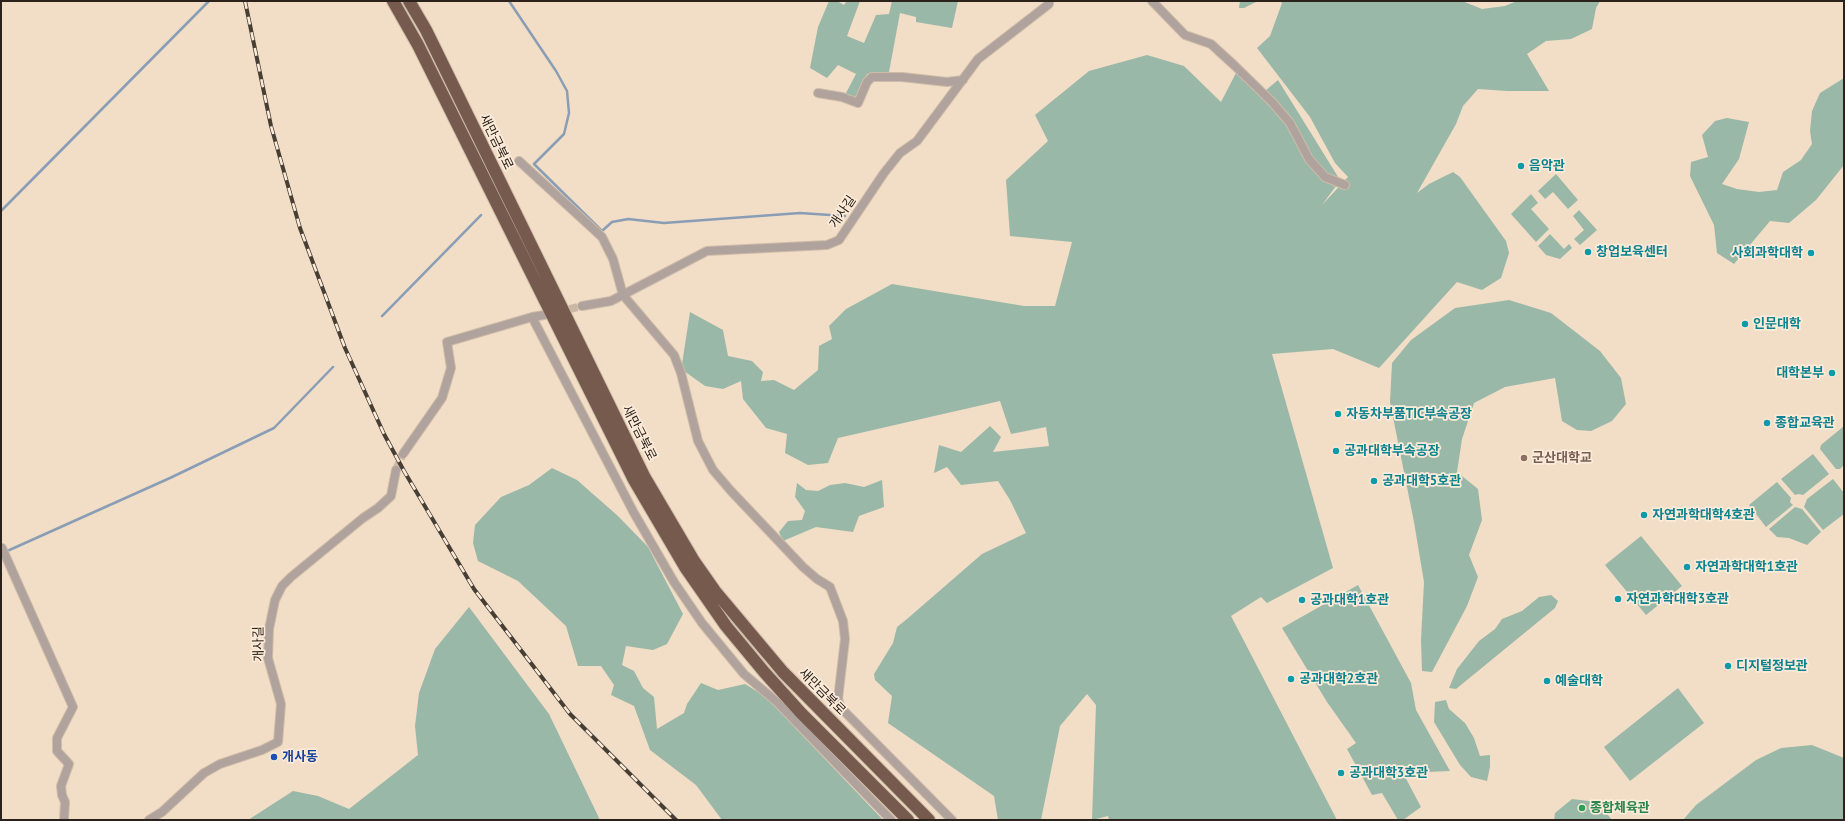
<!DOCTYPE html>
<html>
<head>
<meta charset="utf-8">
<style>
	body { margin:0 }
	#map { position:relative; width:1845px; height:821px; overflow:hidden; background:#f2ddc7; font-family:"PT Sans",sans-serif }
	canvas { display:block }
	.frame { position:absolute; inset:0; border:2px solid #2b231b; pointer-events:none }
</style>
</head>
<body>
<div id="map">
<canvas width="1845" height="821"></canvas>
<div class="frame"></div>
</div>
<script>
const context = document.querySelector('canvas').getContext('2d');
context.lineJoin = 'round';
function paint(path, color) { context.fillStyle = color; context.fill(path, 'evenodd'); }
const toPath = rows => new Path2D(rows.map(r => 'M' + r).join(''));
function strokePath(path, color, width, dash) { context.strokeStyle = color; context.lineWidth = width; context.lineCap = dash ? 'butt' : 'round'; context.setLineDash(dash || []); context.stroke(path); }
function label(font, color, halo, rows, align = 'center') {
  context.font = font + ' "PT Sans","Noto Sans KR",sans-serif'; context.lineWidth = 3.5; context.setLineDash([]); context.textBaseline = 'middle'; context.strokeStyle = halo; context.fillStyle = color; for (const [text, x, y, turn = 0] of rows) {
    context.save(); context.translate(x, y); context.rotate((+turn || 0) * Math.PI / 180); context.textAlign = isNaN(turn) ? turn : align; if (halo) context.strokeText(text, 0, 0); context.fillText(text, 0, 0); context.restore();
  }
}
paint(toPath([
	[829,1,837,1,844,5,847,1,860,1,847,36,864,43,876,15,889,14,892,1,958,1,952,28,916,22,916,17,900,13,889,72,867,74,857,99,845,95,856,74,838,65,827,78,810,68,818,27],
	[1240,1,1258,1,1244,8,1239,8],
	[1280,1,1462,1,1482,9,1505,6,1517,1,1600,1,1596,8,1592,29,1571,39,1546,41,1527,54,1549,91,1507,91,1478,89,1463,106,1456,124,1417,193,1429,184,1453,172,1460,177,1506,241,1509,253,1501,278,1482,290,1457,282,1379,368,1333,349,1272,354,1333,568,1267,603,1261,597,1231,616,1337,820,1109,820,1108,816,1092,820,1096,705,1087,694,1060,726,1041,820,998,820,994,796,888,723,892,696,875,680,874,674,893,643,897,627,907,619,982,554,1026,533,1010,500,998,481,961,485,947,467,934,473,939,445,961,452,990,426,1001,437,993,452,1049,446,1046,427,1011,434,1000,401,838,438,828,463,808,465,785,453,787,434,766,428,743,399,741,381,723,389,705,386,684,371,682,364,690,312,723,330,728,356,752,361,763,372,761,381,774,380,794,390,818,370,819,346,832,339,829,326,846,309,892,284,1024,306,1055,306,1072,242,1010,236,1006,180,1048,141,1035,115,1089,71,1147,55,1184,66,1221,102,1236,73,1272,106,1291,129,1305,158,1320,178,1336,186,1322,205,1348,177,1335,163,1310,117,1257,48,1270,36,1282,3],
	[1844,78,1844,165,1816,200,1789,223,1770,221,1734,264,1717,253,1714,225,1690,176,1691,162,1708,157,1702,135,1715,121,1727,118,1749,122,1739,159,1722,184,1737,189,1759,192,1777,190,1783,172,1801,160,1812,144,1810,131,1812,111,1820,93],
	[1278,80,1340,180,1325,173,1312,158,1265,91],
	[1556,174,1578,200,1568,209,1553,192,1545,199,1538,191],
	[1531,194,1538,203,1531,209,1549,229,1536,242,1511,214],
	[1579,210,1597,230,1580,245,1574,239,1584,230,1573,216],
	[1550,234,1564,249,1569,244,1572,248,1560,259,1546,255,1538,246],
	[1509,300,1551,313,1600,351,1621,378,1626,404,1612,421,1591,431,1577,430,1562,421,1555,378,1505,387,1474,403,1462,439,1457,472,1478,489,1482,520,1469,555,1478,577,1467,606,1432,672,1422,671,1421,640,1424,582,1414,522,1390,402,1392,363,1411,340,1455,308],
	[1844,426,1844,465,1840,469,1836,469,1820,449,1821,445],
	[1813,454,1829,474,1803,495,1799,494,1795,495,1781,479],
	[552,468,577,480,618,516,648,547,683,614,667,644,653,650,626,646,622,665,634,671,643,688,654,697,657,729,684,713,687,704,701,683,718,690,745,684,766,697,883,820,722,820,696,785,650,750,634,706,611,695,614,685,601,666,578,666,566,626,518,581,478,561,473,543,475,525,501,497,529,485],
	[1833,479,1844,493,1844,514,1823,530,1804,507,1807,499],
	[882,480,884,507,859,516,853,532,816,527,783,541,779,532,788,521,802,520,805,511,795,497,797,483,806,490,818,491,830,485,845,483,864,487],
	[1777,482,1791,498,1790,502,1793,505,1766,527,1749,505],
	[1795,507,1802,509,1821,532,1807,545,1789,538,1777,537,1769,529],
	[1641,536,1682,586,1646,615,1605,565],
	[1358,585,1411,683,1416,710,1450,771,1403,773,1421,807,1403,820,1398,820,1382,793,1372,795,1347,749,1356,743,1327,702,1282,628],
	[1551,595,1558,601,1555,608,1456,689,1449,688,1457,669,1479,641,1495,629,1502,619,1522,611,1539,597],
	[469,607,549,714,600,820,248,820,293,791,318,796,349,809,418,755,415,726,419,693,435,649],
	[1678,688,1704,723,1630,781,1604,747],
	[1446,700,1449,709,1465,723,1474,738,1480,756,1490,755,1490,767,1487,781,1471,777,1460,765,1434,722,1435,702],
	[1812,745,1844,758,1844,820,1683,820,1696,805,1756,760,1781,748],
	[1572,799,1597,802,1612,820,1554,820,1555,813]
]), '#9ab8a8');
strokePath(toPath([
	[509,1,556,71,567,91,569,113,564,134,534,164,602,231,612,222,628,219,664,223,800,213,845,216],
	[1,211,209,1],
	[382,316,481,215],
	[5,552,170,478,274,428,333,367]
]), '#899eb5', 2.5);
strokePath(toPath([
	[558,312,582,306],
	[396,470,403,454]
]), '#cab8a5', 8, [8, 4]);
const minor = toPath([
	[1152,1,1185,35,1211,44,1235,66,1272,102,1290,123,1309,159,1325,177,1345,185],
	[818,93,842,97,858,103,867,82,872,77,902,77,947,82,963,80],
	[519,161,602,237,613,259,623,295,674,355,681,373,698,441,713,470,731,491,803,567,817,579,830,587,843,621,845,639,838,699,841,708,952,820],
	[582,306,611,301,707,251,827,245,839,240,884,173,900,153,917,141,978,59,1049,4,1049,1],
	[532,317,634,513,674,582,702,623,744,674,777,702,891,820],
	[403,454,442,398,451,368,447,342,532,317,544,315],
	[2,548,73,707,57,738,57,751,69,764,61,786,62,795,65,802,64,820],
	[149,820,162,812,204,773,220,764,262,750,278,742,281,704,268,658,269,629,275,600,282,586,291,577,363,518,378,508,391,496,396,470]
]);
const highway = toPath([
	[393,1,418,45,634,480,685,567,726,626,765,673,801,713,908,820],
	[409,1,426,30,644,476,694,561,715,591,783,672,929,820]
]);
strokePath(minor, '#cebca8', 10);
strokePath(highway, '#cebca8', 14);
strokePath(minor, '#b0a29c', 8);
strokePath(highway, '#765a4e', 12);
const rail = toPath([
	[245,1,271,126,300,228,345,348,384,434,404,471,474,589,570,714,676,820]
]);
strokePath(rail, '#483f34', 4);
strokePath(rail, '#fcebd9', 2.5, [8]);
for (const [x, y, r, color] of [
	[1521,166,4,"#0f9aa8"],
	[1588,252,4,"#0f9aa8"],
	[1811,253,4,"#0f9aa8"],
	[1745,324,4,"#0f9aa8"],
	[1832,373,4,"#0f9aa8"],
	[1338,414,4,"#0f9aa8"],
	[1767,423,4,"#0f9aa8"],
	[1336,451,4,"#0f9aa8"],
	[1524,458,4,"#8d6e63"],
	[1374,481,4,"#0f9aa8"],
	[1644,515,4,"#0f9aa8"],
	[1687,567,4,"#0f9aa8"],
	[1618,599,4,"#0f9aa8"],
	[1302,600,4,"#0f9aa8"],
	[1728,666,4,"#0f9aa8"],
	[1291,679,4,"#0f9aa8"],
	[1547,681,4,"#0f9aa8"],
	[274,757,4,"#1a4fb4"],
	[1341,773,4,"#0f9aa8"],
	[1582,808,4,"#2e9e5b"]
]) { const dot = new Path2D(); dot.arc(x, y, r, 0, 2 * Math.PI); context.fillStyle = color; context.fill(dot); strokePath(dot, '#fcebd9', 1.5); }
label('13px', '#2b231b', '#fcebd9', [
	["새만금북로",496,142,64],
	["개사길",843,212,-56],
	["새만금북로",639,433,63],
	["개사길",259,644,-91],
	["새만금북로",822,692,45]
]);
label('bold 13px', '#0d838f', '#fcebd9', [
	["음악관",1529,166],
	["창업보육센터",1596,252],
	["사회과학대학",1803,253,"right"],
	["인문대학",1753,324],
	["대학본부",1824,373,"right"],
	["자동차부품TIC부속공장",1346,414],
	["종합교육관",1775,423],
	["공과대학부속공장",1344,451],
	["공과대학5호관",1382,481],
	["자연과학대학4호관",1652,515],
	["자연과학대학1호관",1695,567],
	["자연과학대학3호관",1626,599],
	["공과대학1호관",1310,600],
	["디지털정보관",1736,666],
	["공과대학2호관",1299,679],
	["예술대학",1555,681],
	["공과대학3호관",1349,773]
], 'left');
label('bold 13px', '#785e54', '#fcebd9', [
	["군산대학교",1532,458]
], 'left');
label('bold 13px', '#164399', '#fcebd9', [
	["개사동",282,757]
], 'left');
label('bold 13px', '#27864d', '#fcebd9', [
	["종합체육관",1590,808]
], 'left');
</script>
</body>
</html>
